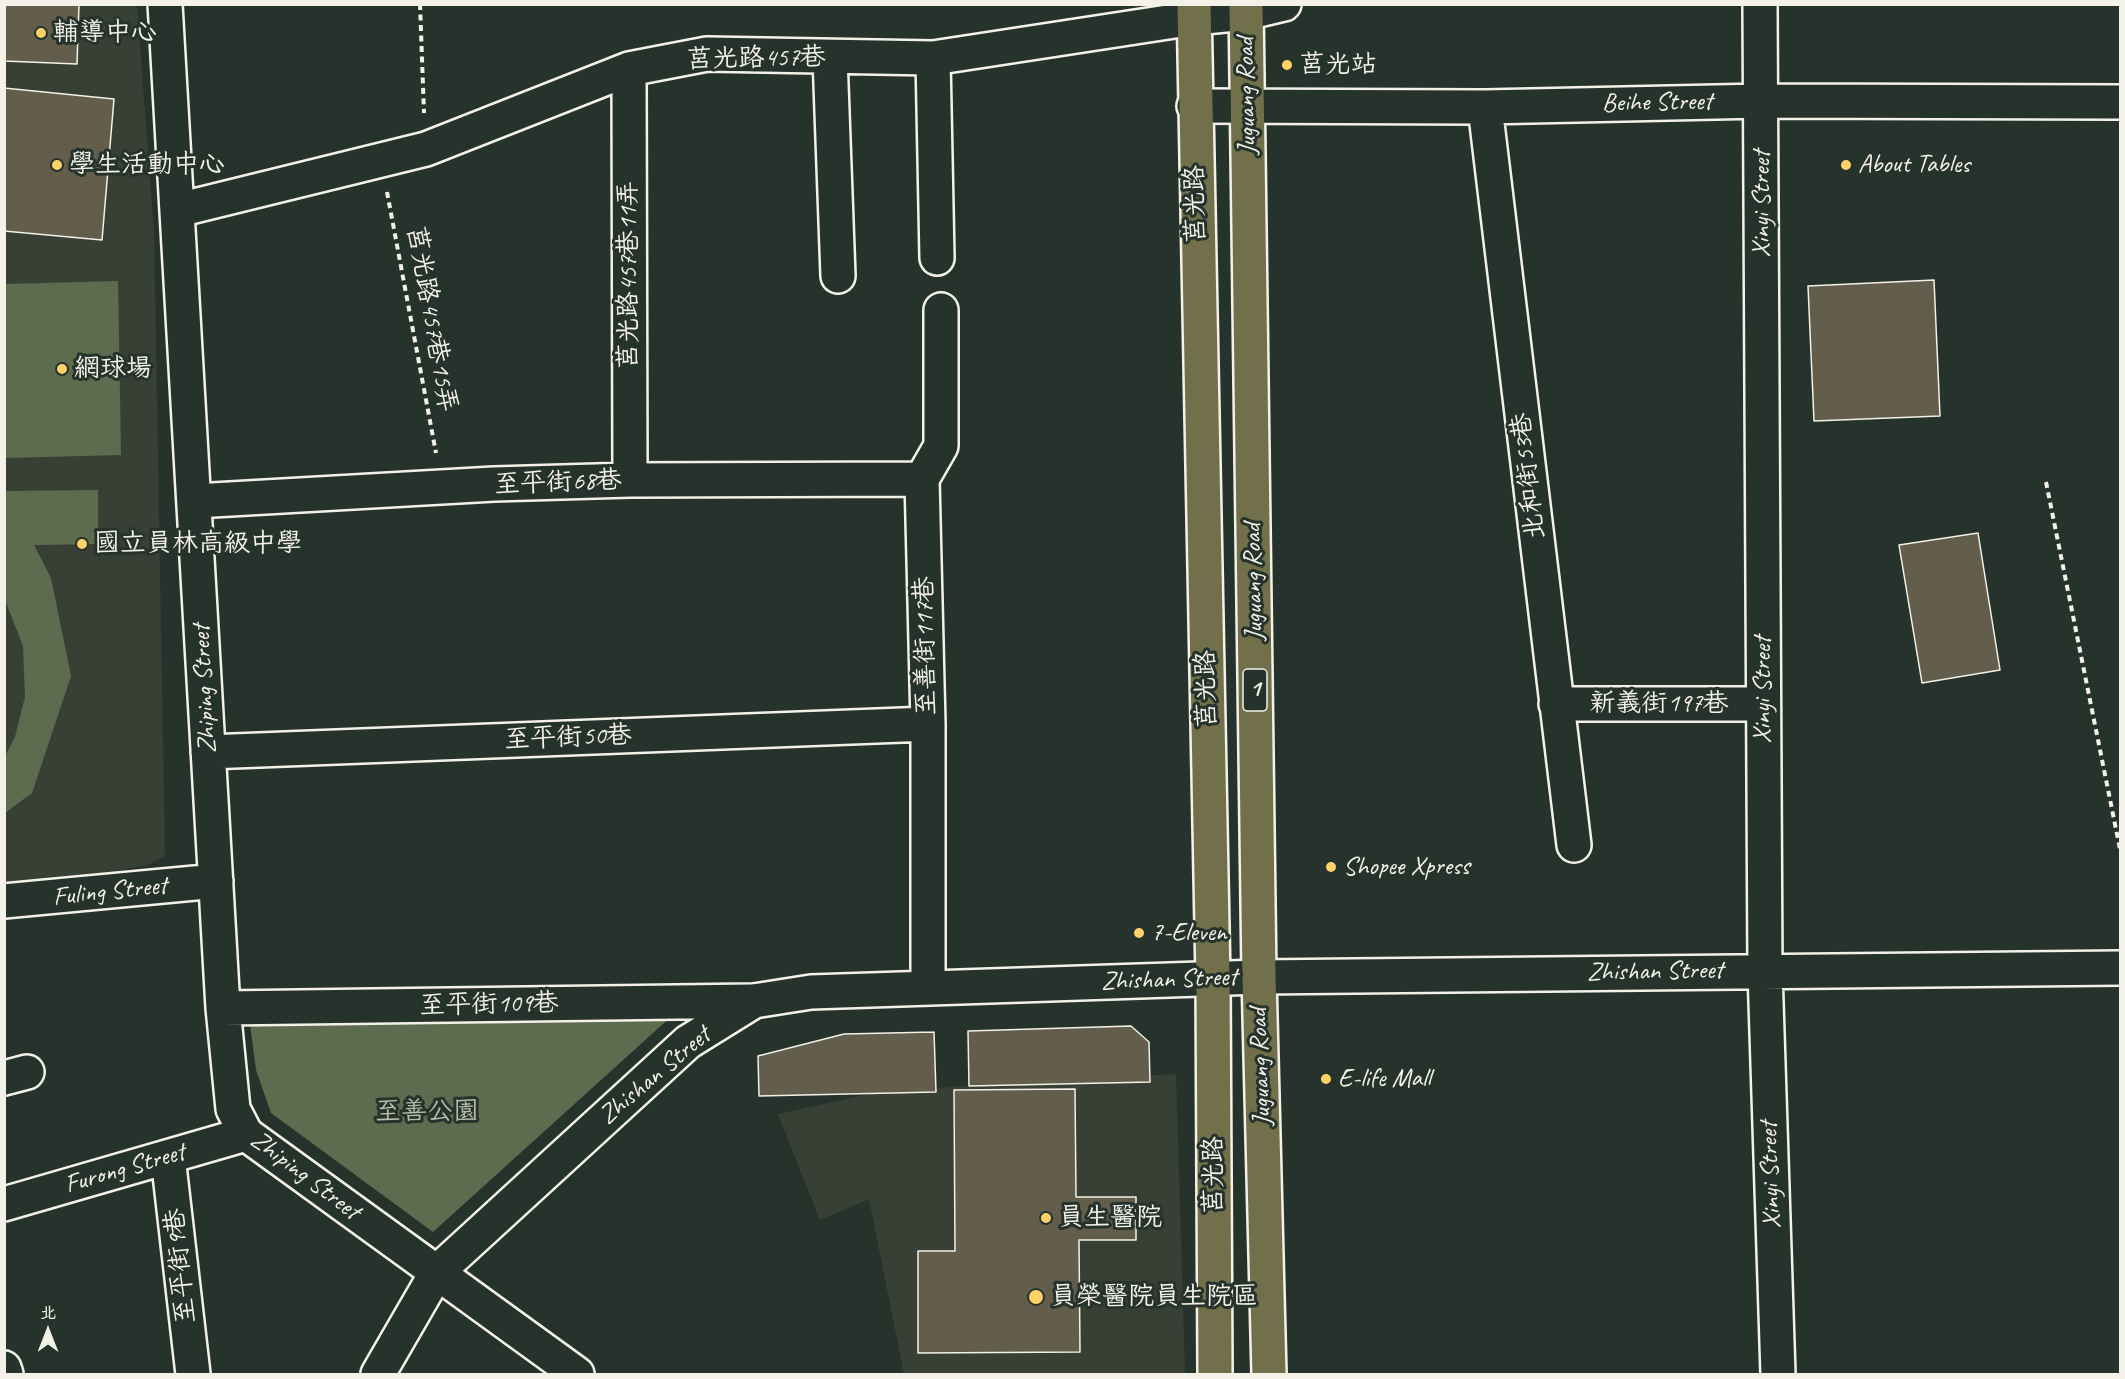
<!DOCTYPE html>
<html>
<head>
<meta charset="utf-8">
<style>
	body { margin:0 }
	#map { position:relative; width:2125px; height:1379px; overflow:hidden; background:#26332d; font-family:Caveat,"LXGW WenKai TC",sans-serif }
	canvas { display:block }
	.frame { position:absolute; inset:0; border:6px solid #f4f1e8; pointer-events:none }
	.north { position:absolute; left:18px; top:1301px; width:60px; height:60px; -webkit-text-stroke:4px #26332d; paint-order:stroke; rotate:0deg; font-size:16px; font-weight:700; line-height:24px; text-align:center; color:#f4f1e8 }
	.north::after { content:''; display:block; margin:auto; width:21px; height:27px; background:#f4f1e8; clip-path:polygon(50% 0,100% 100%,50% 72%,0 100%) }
</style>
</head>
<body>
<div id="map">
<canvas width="2125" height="1379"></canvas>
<div class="frame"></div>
<div class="north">北</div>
</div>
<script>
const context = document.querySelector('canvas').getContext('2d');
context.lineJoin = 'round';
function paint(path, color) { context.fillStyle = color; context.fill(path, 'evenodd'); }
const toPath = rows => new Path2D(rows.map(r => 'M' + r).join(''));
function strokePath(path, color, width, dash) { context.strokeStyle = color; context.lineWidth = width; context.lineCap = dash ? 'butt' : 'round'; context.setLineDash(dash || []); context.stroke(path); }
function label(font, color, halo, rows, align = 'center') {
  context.font = font + ' Caveat,"LXGW WenKai TC",sans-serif'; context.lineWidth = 6; context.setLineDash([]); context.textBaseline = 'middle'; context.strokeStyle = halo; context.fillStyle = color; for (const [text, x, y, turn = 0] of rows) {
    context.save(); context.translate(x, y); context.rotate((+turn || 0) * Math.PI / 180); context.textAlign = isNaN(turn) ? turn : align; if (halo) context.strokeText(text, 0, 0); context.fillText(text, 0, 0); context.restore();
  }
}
paint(toPath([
	[4,5,137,5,154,232,165,856,147,865,41,885,4,886],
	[1176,1074,1185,1374,904,1374,869,1199,820,1220,778,1114,883,1091]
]), '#384036');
paint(toPath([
	[118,281,121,455,5,458,5,284],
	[98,490,98,544,34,545,51,578,71,676,32,793,5,813,5,756,15,737,25,697,23,646,5,600,5,491],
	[674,1014,433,1232,271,1113,256,1070,250,1024]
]), '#5d6c4f');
const building = toPath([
	[4,4,79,4,77,64,4,61,4,4],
	[4,88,114,99,102,240,4,231,4,88],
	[1934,280,1940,416,1814,421,1808,286,1934,280],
	[1978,533,2000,670,1922,683,1899,545,1978,533],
	[1131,1026,1149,1042,1150,1082,969,1086,968,1031,1131,1026],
	[934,1032,936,1092,759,1096,758,1056,844,1034,934,1032],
	[1075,1089,1076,1197,1136,1197,1136,1240,1079,1240,1080,1352,918,1353,918,1251,955,1251,954,1090,1075,1089]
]);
paint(building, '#625e4b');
strokePath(building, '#f4f1e8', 1.5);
const minor = toPath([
	[165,4,223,1008,233,1109,246,1134,577,1374],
	[1760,4,1765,971,1778,1374],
	[830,57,838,276],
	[933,58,937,258],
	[629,69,630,480],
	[1194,106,1485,107,1762,101,2120,102],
	[1485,107,1574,845],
	[178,210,426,149,629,69,707,54,933,58,1194,18,1246,13,1284,4],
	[195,501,494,484,630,480,922,479],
	[1556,704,1763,704],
	[208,752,928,724],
	[4,901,216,881],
	[928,987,928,724,922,479,941,446,941,310],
	[223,1008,753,1001],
	[4,1078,27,1072],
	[168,1157,193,1374],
	[4,1204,246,1134],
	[4,1368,6,1374],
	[378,1374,437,1272,688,1042,754,1001,811,992,1259,977,2120,968]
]);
const major = toPath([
	[1194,4,1213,979,1215,1374],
	[1246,4,1259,977,1269,1374]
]);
strokePath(minor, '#f4f1e8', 38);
strokePath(major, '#f4f1e8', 38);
strokePath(toPath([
	[420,4,424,113],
	[387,192,436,453],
	[2046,482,2120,849]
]), '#f4f1e8', 4, [6, 4.5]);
strokePath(minor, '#26332d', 33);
strokePath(major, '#71704a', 33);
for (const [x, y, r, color] of [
	[41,33,6,"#ffd166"],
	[1287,65,6,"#ffd166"],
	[57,165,6,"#ffd166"],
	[1846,165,6,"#ffd166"],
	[62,369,6,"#ffd166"],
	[82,544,6,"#ffd166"],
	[1331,867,6,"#ffd166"],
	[1139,933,6,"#ffd166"],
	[1326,1079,6,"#ffd166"],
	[1046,1218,6,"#ffd166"],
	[1036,1297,8,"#ffd166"]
]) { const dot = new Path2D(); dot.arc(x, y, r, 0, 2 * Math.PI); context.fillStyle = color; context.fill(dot); strokePath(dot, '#26332d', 2); }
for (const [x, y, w] of [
	[1255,690,24]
]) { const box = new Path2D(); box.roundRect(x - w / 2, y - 21, w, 42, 4.5); context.fillStyle = '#26332d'; context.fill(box); strokePath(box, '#f4f1e8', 1.5); }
label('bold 24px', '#f4f1e8', null, [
	["1",1255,690]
]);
label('26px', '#f4f1e8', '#26332d', [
	["輔導中心",53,33],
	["莒光站",1299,65],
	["學生活動中心",69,165],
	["About Tables",1858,165],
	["網球場",74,369],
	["國立員林高級中學",94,544],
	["Shopee Xpress",1343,867],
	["7-Eleven",1151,933],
	["E-life Mall",1338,1079],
	["員生醫院",1058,1218],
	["員榮醫院員生院區",1050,1297]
], 'left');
label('26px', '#f4f1e8', '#26332d', [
	["莒光路457巷",756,59,-1],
	["Juguang Road",1247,96,-91],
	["Beihe Street",1657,103,-1],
	["莒光路",1196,204,-91],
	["Xinyi Street",1762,204,-90],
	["莒光路457巷11弄",629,275,-90],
	["莒光路457巷15弄",431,319,80],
	["北和街53巷",1529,476,-97],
	["至平街68巷",558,483,-2],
	["Juguang Road",1254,582,-91],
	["至善街117巷",926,646,-91],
	["Zhiping Street",205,689,-93],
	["莒光路",1207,689,-91],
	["Xinyi Street",1763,690,-90],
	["新義街197巷",1659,704],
	["至平街50巷",568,738,-2],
	["Fuling Street",110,892,-6],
	["Zhishan Street",1655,972,-1],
	["Zhishan Street",1169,980,-2],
	["至平街109巷",489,1005,-1],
	["Juguang Road",1261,1067,-92],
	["Zhishan Street",655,1076,-40],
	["Furong Street",125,1169,-16],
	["莒光路",1214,1175,-90],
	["Xinyi Street",1771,1175,-92],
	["Zhiping Street",305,1176,37],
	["至平街9巷",181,1266,-96]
]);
label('26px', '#b8bcab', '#26332d', [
	["至善公園",427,1112]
]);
</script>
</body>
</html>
